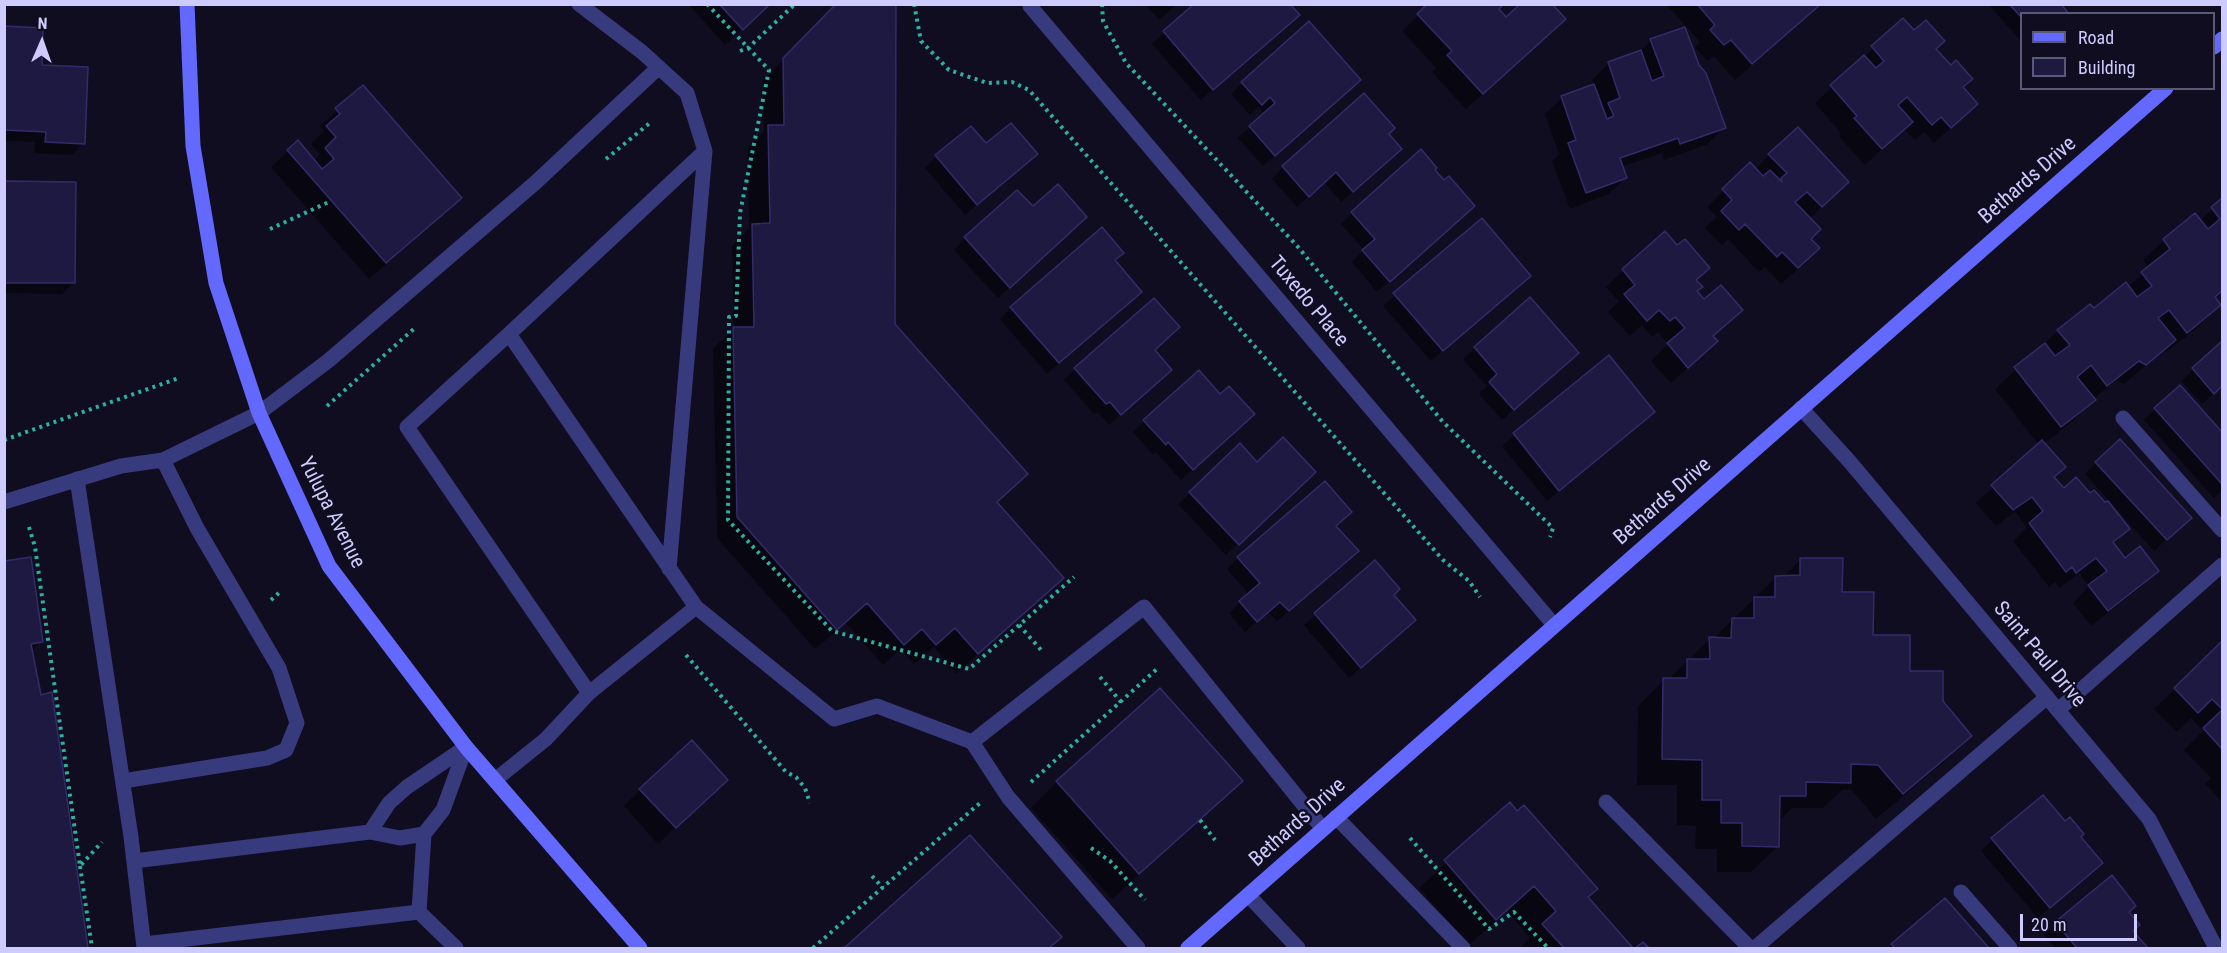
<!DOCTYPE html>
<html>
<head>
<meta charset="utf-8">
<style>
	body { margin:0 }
	#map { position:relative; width:2227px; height:953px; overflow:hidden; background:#0f0d1f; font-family:"Roboto Condensed",sans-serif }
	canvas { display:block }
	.frame { position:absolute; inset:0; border:6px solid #cecbff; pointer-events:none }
	.legend { position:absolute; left:2020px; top:12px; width:195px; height:78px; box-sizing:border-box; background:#0f0d1f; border:2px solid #5b5979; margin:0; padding:8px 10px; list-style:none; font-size:18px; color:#cecbff }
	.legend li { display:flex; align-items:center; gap:12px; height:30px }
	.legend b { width:30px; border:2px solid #5b5979 }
	.north { position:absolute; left:12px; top:12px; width:60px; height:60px; -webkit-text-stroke:4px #0f0d1f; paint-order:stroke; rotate:2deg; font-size:16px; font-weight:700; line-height:24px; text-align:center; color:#cecbff }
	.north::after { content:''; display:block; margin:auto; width:21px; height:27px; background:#cecbff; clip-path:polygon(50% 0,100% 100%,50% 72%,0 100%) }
	.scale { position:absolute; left:2020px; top:914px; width:117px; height:27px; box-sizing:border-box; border:3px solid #cecbff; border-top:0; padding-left:8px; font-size:18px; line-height:21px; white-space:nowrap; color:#cecbff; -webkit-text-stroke:4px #0f0d1f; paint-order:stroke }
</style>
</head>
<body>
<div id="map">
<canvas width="2227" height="953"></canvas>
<div class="frame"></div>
<ul class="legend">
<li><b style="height:8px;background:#6369fe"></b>Road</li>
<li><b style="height:16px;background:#1e1940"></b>Building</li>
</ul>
<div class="north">N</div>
<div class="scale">20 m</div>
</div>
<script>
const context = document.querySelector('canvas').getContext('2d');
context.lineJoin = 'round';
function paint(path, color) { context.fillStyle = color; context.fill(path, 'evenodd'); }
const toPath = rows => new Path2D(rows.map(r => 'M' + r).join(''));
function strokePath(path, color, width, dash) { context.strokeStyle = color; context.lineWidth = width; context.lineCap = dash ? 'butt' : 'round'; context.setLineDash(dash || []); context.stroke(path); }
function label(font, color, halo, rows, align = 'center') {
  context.font = font + ' "Roboto Condensed",sans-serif'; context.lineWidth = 5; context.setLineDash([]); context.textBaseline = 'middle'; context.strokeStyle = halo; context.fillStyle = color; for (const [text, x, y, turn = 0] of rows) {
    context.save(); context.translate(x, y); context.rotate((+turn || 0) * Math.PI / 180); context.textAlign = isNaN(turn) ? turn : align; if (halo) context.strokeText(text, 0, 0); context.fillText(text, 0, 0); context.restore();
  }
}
paint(toPath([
	[688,4,769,4,725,45],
	[839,4,894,324,1026,474,996,503,1062,578,956,674,934,647,914,664,901,649,883,665,846,623,815,649,717,538,713,349,734,329,732,246,749,228,748,147,764,131,763,80],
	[1145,4,1177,4,1159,20],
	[1196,4,1287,27,1201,100,1152,44],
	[1666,4,1821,4,1735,80,1714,56,1707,61,1695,47,1700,42],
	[1988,4,2059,4,2022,14,2022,42],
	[1497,9,1506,20,1547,35,1466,109,1432,72,1436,68,1402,31,1418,15],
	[1903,20,1951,67,1962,88,1960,120,1934,143,1924,132,1915,140,1904,129,1865,165,1839,136,1841,133,1815,103],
	[4,28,40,66,83,143,72,155,34,153,35,142,4,141],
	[1651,41,1724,127,1708,144,1664,160,1662,153,1621,167,1625,178,1609,194,1570,209,1552,161,1559,154,1545,114,1562,98,1594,85,1592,80,1609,63,1639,52],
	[1243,83,1348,91,1263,166,1238,138,1264,114,1258,107,1250,115,1231,94],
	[363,87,443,214,369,279,271,167,298,142,314,161,320,154,311,144,324,131,320,126],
	[985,146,1036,154,965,215,925,168,936,157],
	[1769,155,1831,198,1809,219,1809,239,1802,265,1781,284,1765,267,1759,272,1728,239,1722,245,1705,228,1717,217,1707,207,1750,164,1755,170],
	[1389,160,1341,202,1324,182,1297,207,1272,179,1283,167],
	[1433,170,1462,217,1377,292,1352,262,1364,250,1341,224,1352,213],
	[4,182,74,283,62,294,4,293],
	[2222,200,2222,293,2214,300,2219,305,2199,326,2166,352,2164,350,2124,384,2117,380,2093,399,2073,421,2043,444,2053,478,2064,490,2090,495,2128,529,2113,545,2125,560,2157,571,2141,587,2091,626,2073,603,2089,586,2079,573,2059,588,2055,582,2049,587,2013,541,2027,527,2015,512,1996,526,1976,503,2039,445,1995,389,2058,331,2128,287,2149,268,2143,260,2164,240,2200,221],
	[1482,220,1529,276,1431,361,1383,306],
	[1074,228,998,298,954,250,965,238],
	[1665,233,1695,281,1696,292,1704,301,1741,310,1712,337,1699,358,1671,383,1651,361,1668,344,1658,332,1652,337,1642,325,1630,336,1608,312,1619,301,1606,287],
	[1114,261,1128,303,1047,374,1000,319,1011,308],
	[1530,299,1566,364,1502,420,1479,394,1487,386,1463,359],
	[2222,343,2222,386,2202,404,2181,381],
	[1153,350,1159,381,1109,425,1098,412,1094,414,1064,380,1075,369],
	[1609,357,1653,412,1547,501,1502,446],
	[2180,387,2222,435,2222,491,2214,498,2144,420],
	[1144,421,1242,425,1181,480,1156,452,1153,455,1133,432],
	[1240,446,1257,464,1302,483,1226,555,1178,504],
	[2096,463,2178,529,2154,551,2085,474],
	[1335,527,1345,563,1277,621,1268,612,1245,632,1229,613,1249,594,1227,569,1238,558],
	[1801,559,1840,594,1872,636,1942,702,1970,736,1944,762,1876,819,1852,790,1842,790,1823,808,1792,808,1778,822,1778,846,1751,872,1717,872,1717,849,1695,849,1696,826,1677,825,1677,785,1637,785,1638,706,1664,680,1668,680,1710,639,1713,639,1776,577,1783,577],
	[4,562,41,641,31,652,40,697,50,694,87,948,4,948],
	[1375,563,1392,595,1402,631,1349,678,1304,625],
	[2222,644,2222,802,2206,784,2211,778,2184,750,2203,731,2191,718,2177,732,2154,709],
	[1160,690,1241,781,1215,807,1112,899,1031,808,1057,782],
	[640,790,709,796,658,844,624,806],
	[1509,804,1596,889,1587,898,1631,948,1520,948,1530,938,1507,911,1469,945,1419,888],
	[970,837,1060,937,1048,948,846,948],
	[2079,837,2101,863,2038,918,1981,851,1992,840],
	[2112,877,2127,912,2132,932,2146,948,2056,948,2044,935],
	[1945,900,1987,948,1888,948,1892,945]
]), '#0007');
const building = toPath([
	[719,4,770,4,743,30,719,4],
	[836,4,896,4,895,324,1028,474,997,502,1064,578,978,654,955,628,936,645,922,629,904,645,867,603,837,630,737,517,733,327,754,327,752,224,770,223,768,125,784,125,783,58,836,4],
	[1194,4,1290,4,1300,15,1213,90,1163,31,1194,4],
	[1427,4,1504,4,1499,9,1506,17,1520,4,1552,4,1566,19,1483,94,1447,55,1452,51,1417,14,1427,4],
	[1697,4,1821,4,1752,64,1731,40,1724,45,1710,30,1715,25,1697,4],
	[2009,4,2061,4,2069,14,2022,14,2022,18,2009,4],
	[1903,18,1914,30,1926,20,1945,41,1936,49,1951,65,1956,60,1973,79,1963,87,1978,104,1951,128,1941,117,1932,125,1907,97,1898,105,1913,122,1882,149,1854,118,1857,116,1830,85,1864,55,1876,68,1884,61,1871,46,1903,18],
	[1309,21,1361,80,1275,156,1249,126,1275,103,1270,97,1262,105,1241,82,1309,21],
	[4,26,43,28,42,65,88,67,85,144,45,142,46,132,4,130,4,26],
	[1685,27,1699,65,1706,73,1726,128,1680,144,1678,138,1620,158,1627,178,1586,193,1568,143,1576,140,1561,96,1594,84,1607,119,1614,116,1608,103,1620,98,1608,62,1641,50,1652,81,1664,76,1650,39,1685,27],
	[363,85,462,198,386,263,287,150,298,140,322,169,334,159,325,148,336,137,326,126,340,114,335,108,363,85],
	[1364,93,1395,128,1389,134,1402,149,1353,192,1336,172,1309,197,1282,166,1364,93],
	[1011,123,1038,154,977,205,935,155,971,126,986,143,1011,123],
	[1798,127,1849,182,1822,207,1807,192,1795,202,1821,229,1811,239,1820,248,1798,268,1782,252,1777,257,1745,224,1739,230,1721,211,1732,200,1722,189,1750,162,1763,176,1770,170,1782,182,1781,178,1787,173,1768,154,1798,127],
	[1421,149,1437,168,1435,170,1444,180,1449,176,1475,206,1390,282,1362,250,1375,239,1351,212,1421,149],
	[4,181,76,182,75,283,4,283,4,181],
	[1058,184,1087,217,1010,288,964,237,1017,190,1033,206,1058,184],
	[2222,198,2222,291,2215,297,2221,305,2187,333,2169,310,2158,318,2176,340,2146,365,2139,361,2107,386,2091,365,2077,377,2096,400,2061,427,2014,367,2045,343,2055,356,2070,345,2057,330,2090,304,2094,308,2126,282,2137,297,2152,286,2141,272,2170,249,2163,239,2195,213,2208,229,2220,219,2211,207,2222,198],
	[1482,218,1531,276,1443,351,1393,293,1482,218],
	[1102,227,1124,253,1115,260,1142,292,1059,363,1010,307,1102,227],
	[1665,231,1677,245,1685,239,1710,268,1696,280,1703,287,1697,291,1704,299,1721,285,1743,310,1713,336,1718,341,1688,368,1667,343,1685,328,1675,317,1670,321,1659,310,1647,321,1624,294,1635,285,1622,269,1665,231],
	[1530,297,1579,353,1514,410,1489,382,1497,374,1474,347,1530,297],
	[1154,298,1180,327,1155,350,1172,370,1121,415,1110,402,1106,404,1074,368,1154,298],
	[2222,341,2222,386,2214,394,2192,368,2222,341],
	[1609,355,1655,412,1559,491,1513,433,1609,355],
	[1199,370,1220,394,1229,386,1255,414,1193,470,1168,442,1166,445,1143,420,1199,370],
	[2180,385,2222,432,2222,484,2154,408,2180,385],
	[1283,437,1316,472,1239,545,1189,492,1240,443,1257,462,1283,437],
	[2120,439,2192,518,2167,540,2095,462,2120,439],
	[2042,440,2066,467,2054,477,2064,488,2076,477,2090,493,2094,490,2105,502,2108,501,2130,529,2113,542,2125,558,2140,546,2159,571,2108,611,2088,585,2107,571,2096,558,2076,573,2072,567,2066,572,2029,523,2043,511,2032,497,2013,510,1991,485,2042,440],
	[1325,481,1352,512,1336,526,1359,551,1289,611,1280,602,1257,622,1239,601,1260,583,1237,557,1325,481],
	[31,557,43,642,31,644,41,695,52,692,88,948,4,948,4,561,31,557],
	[1800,558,1843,558,1842,592,1874,592,1873,635,1910,635,1910,671,1943,671,1943,701,1972,736,1903,794,1878,765,1851,764,1851,783,1806,782,1806,796,1780,796,1779,847,1742,846,1742,823,1721,823,1721,800,1702,800,1702,760,1662,759,1663,678,1687,678,1687,659,1710,659,1709,637,1731,638,1732,618,1754,618,1754,597,1775,597,1775,576,1800,575,1800,558],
	[1375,560,1400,589,1394,595,1416,620,1361,668,1314,613,1375,560],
	[2222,641,2222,709,2212,699,2198,713,2174,688,2222,641],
	[1160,688,1243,781,1139,874,1056,781,1160,688],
	[2222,710,2222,749,2203,728,2222,710],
	[692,740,728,780,676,828,639,789,692,740],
	[2043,795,2065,821,2070,817,2084,834,2081,837,2103,863,2050,908,1991,838,2043,795],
	[1510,802,1517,811,1524,805,1598,889,1588,897,1633,948,1564,948,1542,924,1556,911,1534,886,1496,920,1444,860,1510,802],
	[970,835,1062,937,1049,948,844,948,970,835],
	[2112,875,2136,906,2129,912,2140,925,2133,931,2148,948,2077,948,2055,922,2112,875],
	[1945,898,1989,948,1895,948,1891,944,1945,898],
	[1643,942,1649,948,1635,948,1643,942]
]);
paint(building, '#1e1940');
strokePath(building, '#342b6c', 1.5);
strokePath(toPath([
	[707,4,769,70,740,213,736,316,729,317,728,520,832,631,969,669,1074,577],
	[914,4,921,41,949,70,987,83,1012,82,1029,90,1443,560,1469,581,1480,597],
	[1102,4,1103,21,1126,63,1298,247,1443,422,1553,528,1550,537],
	[740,51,748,48,795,4],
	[606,159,651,122],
	[270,229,331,201],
	[327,406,416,327],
	[4,440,179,378],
	[29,527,35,547,80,866,102,842],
	[271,600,282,590],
	[1019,625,1042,651],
	[686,655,786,772,796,777,805,788,810,803],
	[1100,677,1121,702],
	[1031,782,1157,669],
	[1200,820,1215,840],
	[1410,838,1489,929,1514,912,1548,948],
	[1091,848,1110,861,1145,900],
	[80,866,92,948],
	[872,876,883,888],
	[813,948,980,803]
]), '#2eb0a0', 4, [3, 4.5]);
strokePath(toPath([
	[579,4,642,52,687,93,705,151],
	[509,334,705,151,669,569],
	[2123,418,2222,530],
	[77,479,131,837,144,948],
	[4,502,121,466,163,460,259,413,328,361,535,183,659,67],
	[696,607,834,719,877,706,972,742,1008,797,1138,948],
	[2058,710,2222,565],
	[972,742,1144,607,1323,829],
	[495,780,546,739,589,693,696,607,509,334,407,427,589,693],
	[123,781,267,758,286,750,297,723,279,668,197,528,163,460],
	[1606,802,1750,948],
	[1336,817,1463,948],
	[424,834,419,912,456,948],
	[134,861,370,832,400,838,424,834,443,810,466,747,407,787,389,803,370,832],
	[1961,892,2010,948],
	[1248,895,1298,948],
	[144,944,419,912],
	[1755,948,2047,697]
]), '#383a7e', 15);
strokePath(toPath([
	[1030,6,1554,625],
	[1801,408,1850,462,2149,819,2216,948]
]), '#383a7e', 15);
strokePath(toPath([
	[187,4,193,146,216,283,259,413,329,566,466,747,640,948],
	[2214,47,2222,39],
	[1188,948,2166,88]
]), '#6369fe', 15);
label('21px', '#cecbff', '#0f0d1f', [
	["Bethards Drive",2028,181,-41],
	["Tuxedo Place",1308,302,50],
	["Bethards Drive",1663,502,-41],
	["Yulupa Avenue",331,513,63],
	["Saint Paul Drive",2039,655,50],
	["Bethards Drive",1298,823,-42]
]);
</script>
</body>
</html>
